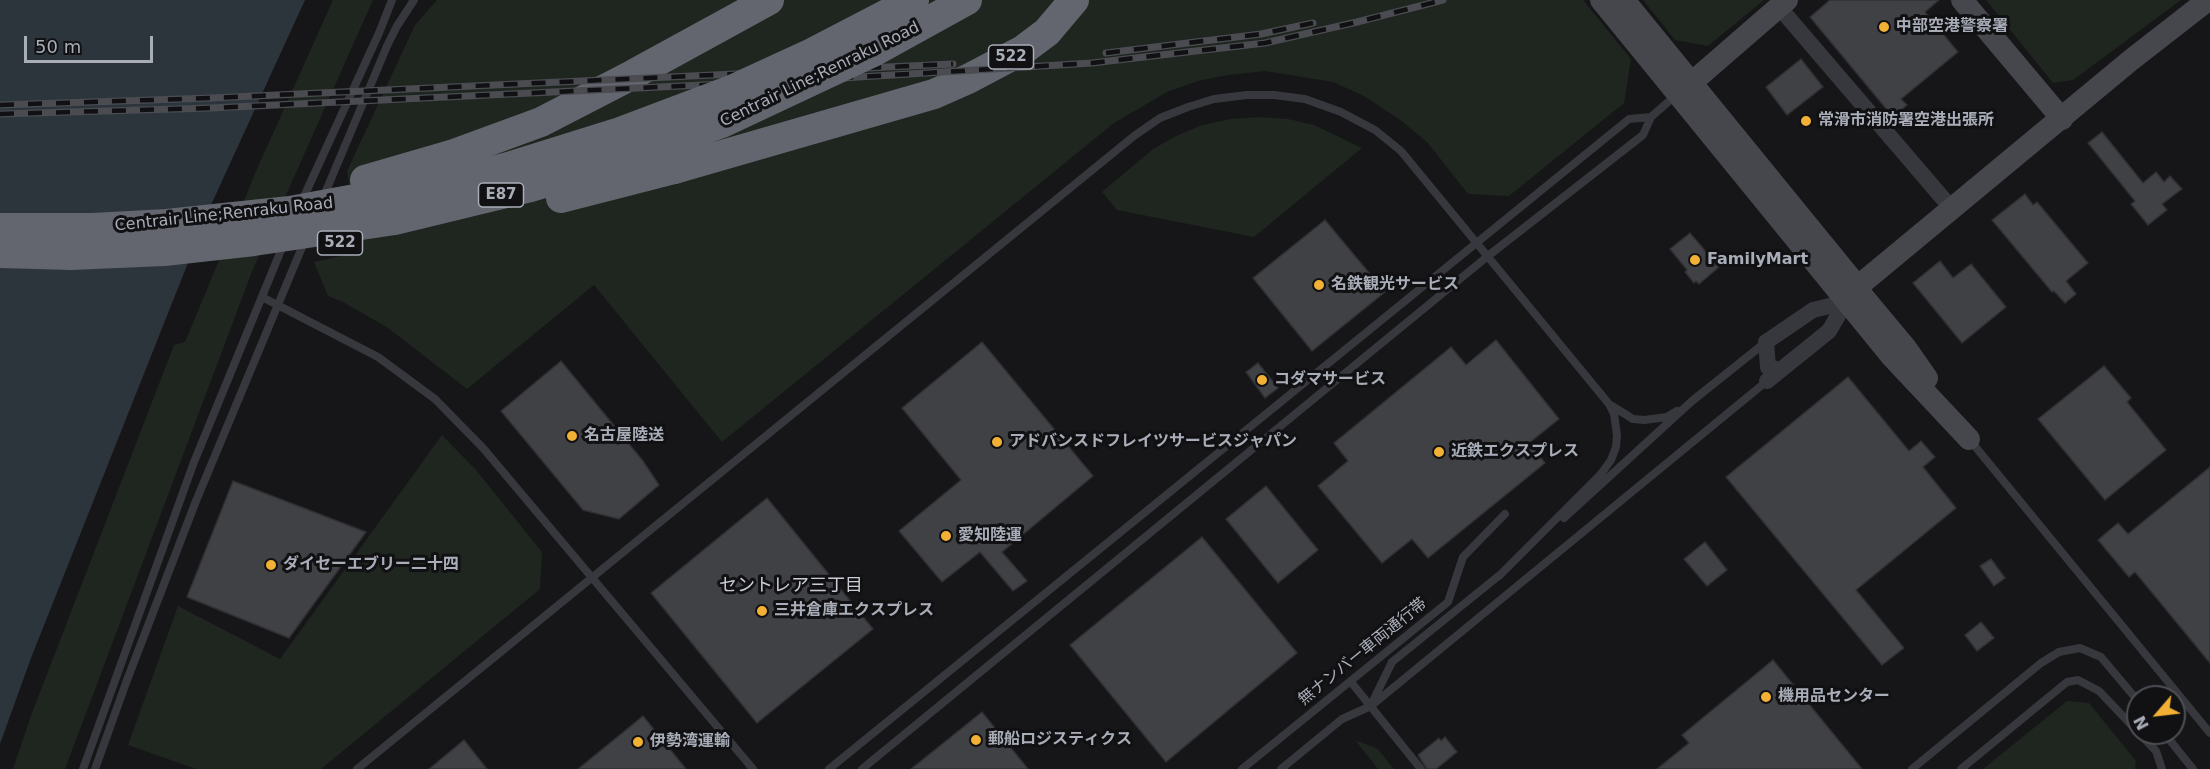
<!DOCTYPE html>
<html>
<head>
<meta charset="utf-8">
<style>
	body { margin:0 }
	#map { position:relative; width:2210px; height:769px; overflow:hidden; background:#161618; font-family:"DejaVu Sans",sans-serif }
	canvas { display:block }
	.north { position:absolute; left:2126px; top:685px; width:60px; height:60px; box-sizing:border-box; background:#111113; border:2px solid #4d4f55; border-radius:50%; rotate:242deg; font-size:16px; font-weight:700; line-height:24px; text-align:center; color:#a8adb8 }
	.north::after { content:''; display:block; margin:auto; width:21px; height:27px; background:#f2b134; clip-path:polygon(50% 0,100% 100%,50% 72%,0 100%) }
	.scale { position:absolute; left:24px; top:36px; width:129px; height:27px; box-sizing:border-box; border:3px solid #a8adb8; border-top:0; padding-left:8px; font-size:18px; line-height:21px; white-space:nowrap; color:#a8adb8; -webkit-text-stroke:4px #111113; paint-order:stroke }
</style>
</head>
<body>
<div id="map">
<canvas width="2210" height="769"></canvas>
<div class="north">N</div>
<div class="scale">50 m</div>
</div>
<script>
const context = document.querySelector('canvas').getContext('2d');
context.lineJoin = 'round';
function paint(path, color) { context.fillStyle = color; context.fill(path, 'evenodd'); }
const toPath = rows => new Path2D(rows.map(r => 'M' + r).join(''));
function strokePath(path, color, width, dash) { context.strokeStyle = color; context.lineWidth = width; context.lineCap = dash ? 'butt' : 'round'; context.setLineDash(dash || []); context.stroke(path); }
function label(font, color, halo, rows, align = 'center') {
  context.font = font + ' "DejaVu Sans","Noto Sans JP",sans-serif'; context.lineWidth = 6; context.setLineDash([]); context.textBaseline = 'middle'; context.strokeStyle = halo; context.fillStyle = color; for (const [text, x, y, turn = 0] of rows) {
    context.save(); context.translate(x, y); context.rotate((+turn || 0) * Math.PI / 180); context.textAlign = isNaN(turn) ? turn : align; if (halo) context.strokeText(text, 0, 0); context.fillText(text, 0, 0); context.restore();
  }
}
paint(toPath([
	[333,0,373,0,253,269,65,769,13,769,32,713,174,345,185,342,257,169],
	[437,0,1583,0,1631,59,1624,103,1509,196,1468,194,1427,142,1399,119,1364,96,1333,82,1265,71,1228,75,1198,81,1167,92,1114,123,722,442,594,285,467,389,388,328,343,302,328,296,314,262,360,252,347,171,415,25],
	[1643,0,1764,0,1708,46,1675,40],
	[1986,0,2181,0,2073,80,2053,83],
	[1259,117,1288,119,1314,125,1362,148,1254,237,1117,210,1102,192,1153,149,1176,136,1202,125,1231,119],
	[442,435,476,470,542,552,540,589,321,769,196,769,128,745,178,606,280,659],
	[2067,701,2089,703,2136,761,2135,769,1983,769],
	[1355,740,1378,749,1394,769,1378,769]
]), '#1e261f');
paint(toPath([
	[0,0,305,0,211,205,31,658,0,744]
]), '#2c353c');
const building = toPath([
	[1830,0,1939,0,1925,12,1958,52,1901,99,1907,105,1893,117,1810,17,1830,0],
	[1801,59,1823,87,1787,115,1766,87,1801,59],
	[2102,132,2143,183,2156,172,2164,182,2170,176,2182,189,2162,204,2167,210,2148,225,2131,204,2135,201,2088,143,2102,132],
	[2025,194,2033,205,2037,202,2088,263,2066,281,2076,294,2065,303,2054,291,2052,292,1992,220,2025,194],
	[1325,220,1385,292,1312,351,1253,278,1325,220],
	[1690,233,1719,267,1699,284,1696,281,1694,283,1685,272,1687,270,1670,249,1690,233],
	[1940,261,1953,278,1971,264,2006,307,1962,343,1913,283,1940,261],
	[1496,340,1559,419,1529,443,1545,463,1428,558,1412,539,1382,563,1318,486,1348,461,1334,443,1451,347,1466,365,1496,340],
	[982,342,1093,476,1002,552,1027,581,1013,591,980,552,942,582,899,531,961,480,902,408,982,342],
	[561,361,643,461,659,485,619,519,583,510,501,411,561,361],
	[1258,363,1278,388,1265,398,1246,372,1258,363],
	[2104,366,2131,398,2127,402,2166,450,2105,500,2038,419,2104,366],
	[1848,377,1909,451,1921,441,1935,457,1923,467,1956,508,1856,590,1904,648,1882,665,1726,477,1848,377],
	[2210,467,2210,663,2135,572,2129,577,2098,540,2118,523,2128,534,2210,467],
	[233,481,366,532,289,638,187,597,233,481],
	[1266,486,1318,550,1278,583,1226,519,1266,486],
	[767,498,873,629,757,723,651,593,767,498],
	[1202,537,1297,653,1166,762,1070,645,1202,537],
	[1705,542,1727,570,1707,586,1684,559,1705,542],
	[1991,559,2005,578,1994,586,1980,566,1991,559],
	[1981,622,1994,638,1977,651,1965,635,1981,622],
	[1773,660,1862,769,1657,769,1689,743,1682,735,1773,660],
	[982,712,1028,769,911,769,982,712],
	[643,716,686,769,578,769,643,716],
	[1445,737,1457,752,1436,769,1427,769,1418,755,1439,738,1441,741,1445,737],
	[464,740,487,769,429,769,464,740]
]);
paint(building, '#404145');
strokePath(building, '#303034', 1.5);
strokePath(toPath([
	[323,198,387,46,397,26,414,0],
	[301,203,379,33,392,0],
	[262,297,378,357,435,399,483,448,753,769],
	[1612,406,1633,419,1644,420,1667,417,1677,411],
	[1969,439,2210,733],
	[1564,518,1692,401,1766,342],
	[1351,682,1421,769],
	[1372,703,1392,662,1501,574],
	[2139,733,2156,751,2162,769],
	[2164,733,2193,769],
	[83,769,194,462,284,243],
	[95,769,127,680,196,501,305,240],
	[357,769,1134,136,1160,118,1188,107,1214,99,1247,95,1274,95,1305,99,1341,112,1375,130,1401,151,1609,404,1614,414,1617,435,1616,447,1611,460,1601,474,1499,576],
	[829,769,1629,119,1651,117],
	[862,769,1488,256,1643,135,1651,117,1676,95],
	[1242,769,1448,602,1463,557,1505,514],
	[1281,769,1342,719,1371,706,1767,381],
	[1912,769,2041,663,2059,652,2080,648,2101,657,2138,701],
	[1961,769,2067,682,2078,680,2099,691,2138,732]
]), '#37383d', 8);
strokePath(toPath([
	[1779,7,1952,209],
	[1780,370,1768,367,1766,342,1813,310,1846,302],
	[1767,381,1829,331,1846,302]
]), '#37383d', 16);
strokePath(toPath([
	[1601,0,1892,357,1969,439],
	[1624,0,1853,281,1856,288,1906,348,1927,378],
	[1962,0,2062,119],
	[1682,91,1787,0],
	[1849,298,1856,288,2131,60,2208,0]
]), '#45474d', 22);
strokePath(toPath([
	[451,155,541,122,634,74,769,0],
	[674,169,934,94,968,79,1023,50,1047,32,1074,0]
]), '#63666e', 30);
const rail = toPath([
	[1106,53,1261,34,1313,23],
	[0,105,211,98,953,64],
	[0,114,211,108,809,80,1092,63,1265,43,1357,22,1443,0]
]);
strokePath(rail, '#4a4c52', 7);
strokePath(rail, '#111113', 4.5, [14]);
strokePath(toPath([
	[365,180,451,155],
	[561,198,674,169],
	[0,228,93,228,167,224,290,211,458,180,508,167,620,132,734,89,808,55,914,0],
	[0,253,71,255,164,251,254,241,395,220,531,187,624,159,722,123,871,53,967,0]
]), '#63666e', 30);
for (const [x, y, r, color] of [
	[1884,27,6,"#f2b134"],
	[1806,121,6,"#f2b134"],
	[1695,260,6,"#f2b134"],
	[1319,285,6,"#f2b134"],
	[1262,380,6,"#f2b134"],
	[572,436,6,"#f2b134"],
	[997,442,6,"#f2b134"],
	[1439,452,6,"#f2b134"],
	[946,536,6,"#f2b134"],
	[271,565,6,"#f2b134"],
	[762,611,6,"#f2b134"],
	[1766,697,6,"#f2b134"],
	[976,740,6,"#f2b134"],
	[638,742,6,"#f2b134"]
]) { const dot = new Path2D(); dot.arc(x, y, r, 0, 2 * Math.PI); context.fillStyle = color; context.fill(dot); strokePath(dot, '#111113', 2); }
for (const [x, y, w] of [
	[1011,57,45],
	[501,195,45],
	[340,243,45]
]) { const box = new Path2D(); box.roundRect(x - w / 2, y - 12, w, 24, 4.5); context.fillStyle = '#111113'; context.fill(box); strokePath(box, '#a8adb8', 1.5); }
label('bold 15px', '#a8adb8', null, [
	["522",1011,57],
	["E87",501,195],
	["522",340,243]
]);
label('bold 16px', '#a8adb8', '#111113', [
	["中部空港警察署",1896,27],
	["常滑市消防署空港出張所",1818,121],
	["FamilyMart",1707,260],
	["名鉄観光サービス",1331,285],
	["コダマサービス",1274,380],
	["名古屋陸送",584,436],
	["アドバンスドフレイツサービスジャパン",1009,442],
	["近鉄エクスプレス",1451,452],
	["愛知陸運",958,536],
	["ダイセーエブリー二十四",283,565],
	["三井倉庫エクスプレス",774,611],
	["機用品センター",1778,697],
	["郵船ロジスティクス",988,740],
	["伊勢湾運輸",650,742]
], 'left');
label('16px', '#a8adb8', '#111113', [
	["Centrair Line;Renraku Road",820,75,-26],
	["Centrair Line;Renraku Road",224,215,-6],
	["無ナンバー車両通行帯",1363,652,-39]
]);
label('18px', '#c9ccd4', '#111113', [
	["セントレア三丁目",791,586]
]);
</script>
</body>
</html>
